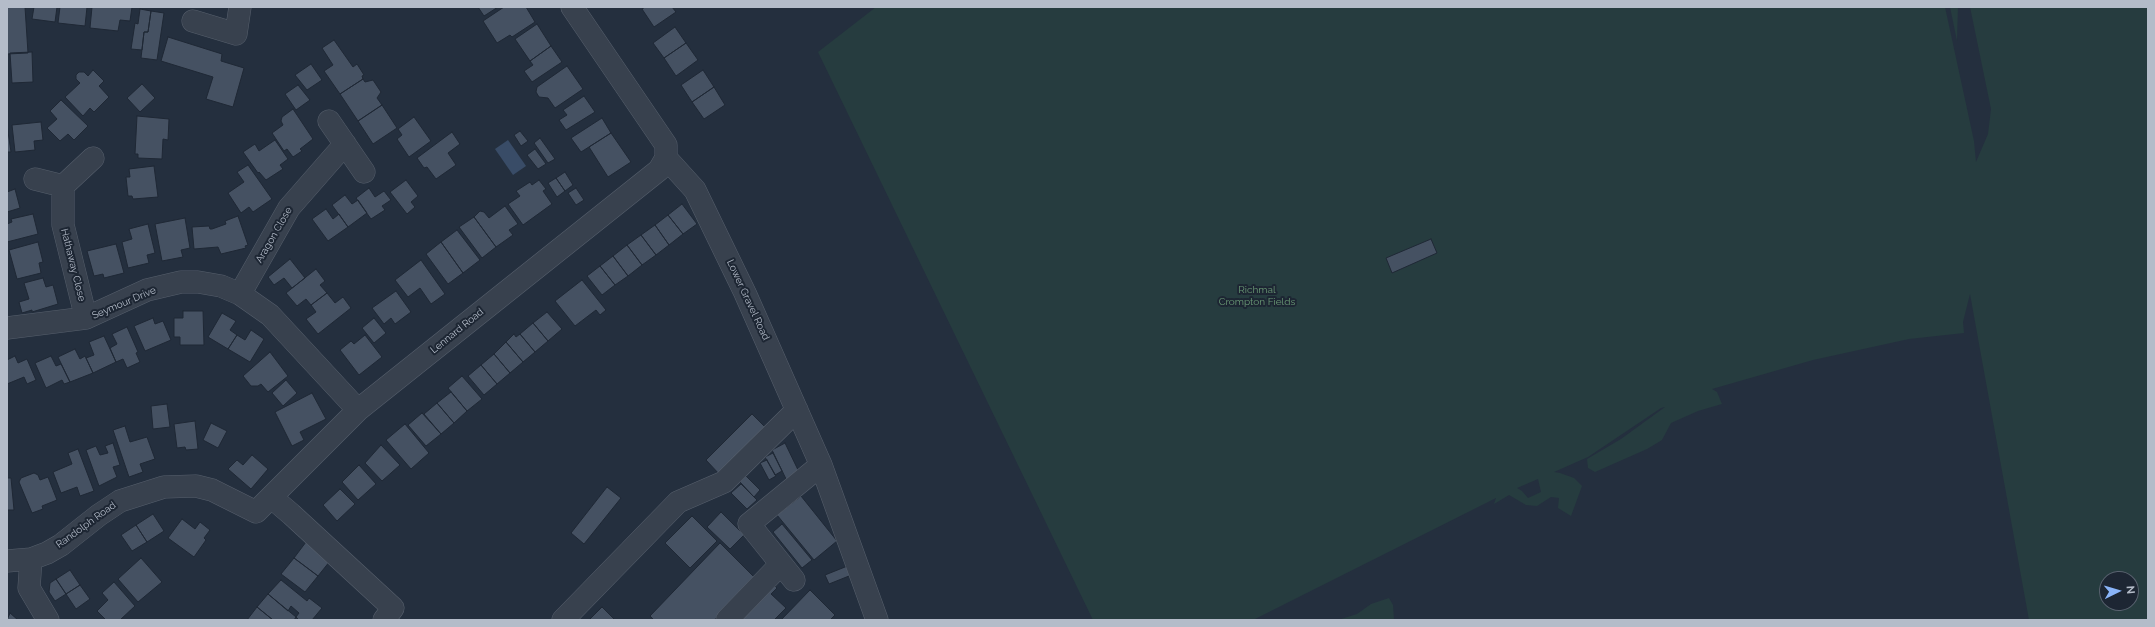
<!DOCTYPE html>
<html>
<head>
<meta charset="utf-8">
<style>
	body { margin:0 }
	#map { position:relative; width:2155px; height:627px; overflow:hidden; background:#242f3e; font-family:Raleway,sans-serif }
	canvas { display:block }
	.frame { position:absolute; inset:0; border:8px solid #b4bcc9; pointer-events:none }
	.north { position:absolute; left:2099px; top:571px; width:40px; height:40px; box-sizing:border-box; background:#1d2633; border:1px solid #59626f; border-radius:50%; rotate:85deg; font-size:11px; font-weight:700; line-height:16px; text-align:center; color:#b4bcc9 }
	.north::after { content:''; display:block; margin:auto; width:14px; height:18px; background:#8ab4f8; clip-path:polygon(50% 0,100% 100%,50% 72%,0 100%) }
</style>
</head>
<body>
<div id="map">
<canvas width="2155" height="627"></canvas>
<div class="frame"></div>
<div class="north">N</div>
</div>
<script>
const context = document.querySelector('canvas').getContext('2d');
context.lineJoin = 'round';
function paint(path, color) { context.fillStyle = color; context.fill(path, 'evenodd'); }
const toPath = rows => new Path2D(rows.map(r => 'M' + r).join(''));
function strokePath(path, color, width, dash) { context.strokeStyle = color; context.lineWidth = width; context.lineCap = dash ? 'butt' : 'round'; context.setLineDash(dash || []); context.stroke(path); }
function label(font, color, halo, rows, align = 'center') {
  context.font = font + ' Raleway,sans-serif'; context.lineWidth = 4; context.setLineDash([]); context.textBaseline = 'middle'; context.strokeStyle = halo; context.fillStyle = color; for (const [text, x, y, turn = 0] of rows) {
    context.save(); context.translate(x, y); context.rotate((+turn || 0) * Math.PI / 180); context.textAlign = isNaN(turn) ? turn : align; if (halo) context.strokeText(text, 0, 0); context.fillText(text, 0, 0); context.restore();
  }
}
paint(toPath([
	[876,7,1945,7,1974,141,1976,162,1988,134,1991,109,1970,7,2148,7,2148,620,2029,620,1970,294,1963,322,1964,333,1909,339,1813,360,1712,389,1717,392,1722,404,1698,411,1671,423,1662,440,1647,449,1595,472,1588,468,1587,459,1621,439,1665,407,1661,408,1588,457,1554,472,1560,473,1574,478,1582,486,1571,516,1558,508,1559,498,1551,497,1537,506,1526,505,1509,495,1494,504,1496,498,1253,620,1093,620,818,52],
	[1538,479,1541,492,1528,498,1522,491,1517,488],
	[2107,579,2131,579,2131,603,2107,603],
	[1950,7,1958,7,1957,41],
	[1389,598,1393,605,1394,620,1338,620,1357,614,1371,604]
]), '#263c3f');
paint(toPath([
	[508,140,526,166,513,175,495,149]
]), '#394c67');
const building = toPath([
	[7,7,25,7,28,53,7,54,7,7],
	[34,7,57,7,55,22,32,19,34,7],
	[60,7,87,7,85,26,58,23,60,7],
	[92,7,132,7,130,21,120,20,118,31,90,28,92,7],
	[478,7,498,7,484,16,478,7],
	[504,7,526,7,535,22,512,37,510,35,497,43,483,21,504,7],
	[645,7,672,7,676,12,654,27,642,9,645,7],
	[140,9,151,11,148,32,144,32,142,50,131,49,135,23,138,24,140,9],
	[151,11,164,13,157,60,141,58,144,32,148,32,151,11],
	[537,24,551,46,530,61,515,39,537,24],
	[675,27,686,43,664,58,653,43,675,27],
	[168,37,222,54,221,61,244,68,233,107,206,99,213,77,161,61,168,37],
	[334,40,353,67,357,64,364,75,362,76,363,79,340,94,324,71,333,65,322,48,334,40],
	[686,43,698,60,676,76,664,58,686,43],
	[551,46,562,62,532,82,524,71,533,65,530,61,551,46],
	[32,52,33,82,12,83,10,53,32,52],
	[311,64,322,80,307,90,295,75,311,64],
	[567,66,583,89,555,108,548,98,539,97,536,92,537,87,567,66],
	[93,70,104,81,99,86,109,97,94,112,90,108,83,116,65,97,80,83,76,79,76,75,79,72,84,72,88,76,93,70],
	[703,70,714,87,692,102,681,85,703,70],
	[363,79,365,82,373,80,381,92,377,98,382,105,358,121,340,94,363,79],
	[142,84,155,98,140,112,127,98,142,84],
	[298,85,310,100,296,110,285,94,298,85],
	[714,87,725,105,704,119,692,102,714,87],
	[584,96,595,112,566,130,559,120,567,115,563,110,584,96],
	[61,100,88,126,74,140,68,134,60,141,47,128,57,119,50,111,61,100],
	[382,105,397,128,373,144,358,121,382,105],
	[293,109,313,139,300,149,302,151,293,157,287,149,284,151,272,133,283,125,281,121,282,117,293,109],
	[137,116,169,119,168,140,163,139,162,159,138,158,138,154,135,154,137,116],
	[414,117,431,141,409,157,397,139,402,135,398,129,414,117],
	[602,118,611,133,581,152,571,138,602,118],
	[41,122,43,140,34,141,35,150,15,152,12,125,41,122],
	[7,125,11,152,7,152,7,125],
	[520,131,528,141,521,146,514,135,520,131],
	[452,132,460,144,448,153,456,165,436,179,427,167,424,168,417,158,452,132],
	[611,133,631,162,608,177,589,147,611,133],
	[540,138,555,159,548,163,534,143,540,138],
	[275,140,288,159,280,165,283,169,266,180,259,172,258,173,243,152,255,144,259,151,275,140],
	[535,149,546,164,538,169,527,155,535,149],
	[248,165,272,199,253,212,249,207,241,213,228,193,244,182,237,172,248,165],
	[154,166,158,197,133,199,132,196,128,196,126,177,130,177,129,169,154,166],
	[565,172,573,185,565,191,556,178,565,172],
	[556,178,565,191,557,197,548,183,556,178],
	[406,180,418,196,411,202,415,207,407,214,390,192,406,180],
	[539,180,546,189,543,191,552,204,523,225,508,204,520,196,516,191,530,182,532,185,539,180],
	[369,188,375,197,384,191,391,200,382,206,385,210,371,219,356,198,369,188],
	[576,188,584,200,576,205,568,193,576,188],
	[15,189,20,208,7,212,7,192,15,189],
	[345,195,352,204,358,200,367,213,348,227,332,205,345,195],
	[682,204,697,224,683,234,668,215,682,204],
	[505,206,518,224,509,230,513,235,496,247,474,217,480,211,484,212,489,218,505,206],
	[326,209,333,219,339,214,348,227,328,241,312,219,326,209],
	[33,214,38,234,7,242,7,224,12,222,11,219,33,214],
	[668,215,683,234,669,245,655,225,668,215],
	[238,216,248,245,245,246,246,248,221,254,218,247,194,249,192,227,209,226,210,229,212,229,226,224,225,221,238,216],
	[474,217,496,247,482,258,459,227,474,217],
	[185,218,190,248,181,250,183,257,162,261,155,224,185,218],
	[148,224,155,253,147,255,149,263,128,268,122,242,132,239,129,229,148,224],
	[655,225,669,245,656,255,641,235,655,225],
	[457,230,480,260,463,273,441,242,457,230],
	[641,235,656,255,642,265,627,245,641,235],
	[1431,239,1437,253,1392,273,1386,258,1431,239],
	[38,242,43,262,39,263,41,273,17,279,9,250,38,242],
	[441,242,463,273,448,284,426,254,441,242],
	[116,244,124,273,104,278,103,274,94,276,87,251,116,244],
	[627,245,642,265,628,276,613,256,627,245],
	[613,256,628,276,615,285,600,266,613,256],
	[290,259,305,278,292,288,284,278,274,285,268,277,290,259],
	[421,260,445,294,431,304,420,288,408,297,395,280,421,260],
	[600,266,615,285,602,295,587,276,600,266],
	[316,269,325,281,320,285,327,293,311,305,306,299,297,306,286,293,316,269],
	[43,278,46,287,53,285,58,304,32,312,32,310,22,313,19,302,29,299,24,283,43,278],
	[582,280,606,310,600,315,596,310,575,326,555,301,582,280],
	[396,291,411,312,395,324,391,318,384,324,372,308,396,291],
	[327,293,335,303,343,297,351,308,318,334,306,319,316,312,311,305,327,293],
	[183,311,203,311,204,345,180,345,180,337,174,337,174,318,183,318,183,311],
	[547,312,562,329,548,341,533,323,547,312],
	[222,313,236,321,230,330,237,335,228,349,208,337,222,313],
	[153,318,155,324,163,321,171,340,145,351,134,326,153,318],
	[374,318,386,333,374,343,362,328,374,318],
	[533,323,548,341,535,352,520,334,533,323],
	[127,327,138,352,136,353,140,362,127,368,123,359,116,362,110,348,117,344,112,334,127,327],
	[251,330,264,339,250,362,228,349,237,335,245,340,251,330],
	[514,334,516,337,520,334,535,352,523,362,506,342,514,334],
	[365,335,382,357,359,375,340,350,351,341,354,344,365,335],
	[104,336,116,362,93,373,86,358,94,355,89,342,104,336],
	[506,342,523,362,510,373,494,354,506,342],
	[75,349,80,359,85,356,93,373,70,382,58,357,75,349],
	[270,352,288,376,268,392,261,384,258,386,251,386,243,376,270,352],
	[494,354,510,373,497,384,481,365,494,354],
	[15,356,18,363,27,359,36,380,27,384,24,377,7,384,7,360,15,356],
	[51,356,56,366,61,364,70,382,64,384,62,380,46,388,35,363,51,356],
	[481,365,497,384,484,395,468,376,481,365],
	[462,376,482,399,467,411,448,388,462,376],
	[286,380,297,393,283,406,272,393,286,380],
	[451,392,467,411,454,423,437,403,451,392],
	[312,393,326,419,300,432,304,440,292,446,275,412,312,393],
	[437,403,454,423,441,434,424,414,437,403],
	[167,404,170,427,153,429,151,406,167,404],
	[422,413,441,434,426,446,408,425,422,413],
	[752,414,767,429,720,475,706,460,752,414],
	[195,421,198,449,186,450,185,447,177,448,174,424,195,421],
	[211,423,227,431,218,448,203,440,211,423],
	[405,424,429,453,411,469,386,440,405,424],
	[125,426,130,442,147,437,155,459,140,464,143,472,129,477,113,430,125,426],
	[113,443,120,465,113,467,117,477,99,486,86,450,96,446,100,455,108,453,105,446,113,443],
	[785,443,800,474,787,481,772,450,785,443],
	[381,445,400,465,382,481,365,463,381,445],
	[78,449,94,491,80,496,77,487,61,493,53,472,72,464,68,453,78,449],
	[773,453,782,471,775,475,765,457,773,453],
	[252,455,268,469,251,489,228,469,237,460,243,465,252,455],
	[767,460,776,476,769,480,760,463,767,460],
	[359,465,376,484,358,500,342,482,359,465],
	[34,473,38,475,40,480,48,477,57,500,42,506,43,509,32,513,19,482,21,478,34,473],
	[746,476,760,490,754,497,740,482,746,476],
	[7,478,11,478,14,510,7,510,7,478],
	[741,484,757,500,747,509,731,493,741,484],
	[607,487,621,498,584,544,571,533,607,487],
	[340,489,355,504,337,521,323,505,340,489],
	[801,496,837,541,814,560,777,515,801,496],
	[721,512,744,535,730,549,707,527,721,512],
	[153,514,164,531,147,542,136,525,153,514],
	[692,516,717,541,690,568,665,543,692,516],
	[182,519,195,529,200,522,210,530,204,538,206,540,194,557,168,538,182,519],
	[782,524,812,560,802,568,773,532,782,524],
	[136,525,147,542,132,551,121,535,136,525],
	[306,542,330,561,318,576,294,558,306,542],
	[720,543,755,578,714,620,654,620,650,616,720,543],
	[141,558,162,582,138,602,118,579,141,558],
	[294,558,318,576,305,592,281,574,294,558],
	[850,565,854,574,829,584,825,575,850,565],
	[70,570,80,585,66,594,56,579,70,570],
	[56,579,66,594,55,601,49,592,50,583,56,579],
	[281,580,307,601,309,598,322,608,312,620,299,620,296,617,299,613,291,606,288,611,268,594,281,580],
	[770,581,777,588,771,594,786,608,774,620,741,620,770,581],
	[114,582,135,606,120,620,106,620,97,611,108,600,102,593,114,582],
	[80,585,90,599,76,609,66,594,80,585],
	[810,590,835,615,830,620,781,620,810,590],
	[268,594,296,617,294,620,273,620,257,607,268,594],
	[257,607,273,620,247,620,257,607],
	[602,607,615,620,589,620,602,607],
	[10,613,18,620,7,620,10,613]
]);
paint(building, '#455162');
strokePath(building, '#1f2835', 1);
const minor = toPath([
	[572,7,666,145,666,158,695,190,745,293,821,465,877,620],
	[193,21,236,34,240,7],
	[329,121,364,172],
	[35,179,63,186,93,158],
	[63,186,63,225,86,318],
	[240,294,289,208,345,144],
	[7,328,86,318,147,290,181,282,198,282,221,286,240,294,270,315,358,410],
	[271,497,291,514,393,608,384,620],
	[31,559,29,588,48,620],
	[7,561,31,559,47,553,61,545,99,515,120,501,164,487,196,486,212,490,256,512,358,410,659,170,666,158],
	[794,580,749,524,821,465],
	[563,620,678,502,724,482,797,410],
	[727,620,781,564]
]);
strokePath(minor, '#565f6c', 23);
strokePath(minor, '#38414e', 22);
label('10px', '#b4bcc9', '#1d2633', [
	["Aragon Close",274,235,-60],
	["Hathaway Close",73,265,76],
	["Lower Gravel Road",748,300,65],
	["Seymour Drive",124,303,-23],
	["Lennard Road",457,331,-39],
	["Randolph Road",86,525,-36]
]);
label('10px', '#6b9a76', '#1d2633', [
	["Richmal",1257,290],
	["Crompton Fields",1257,302]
]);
</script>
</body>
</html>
